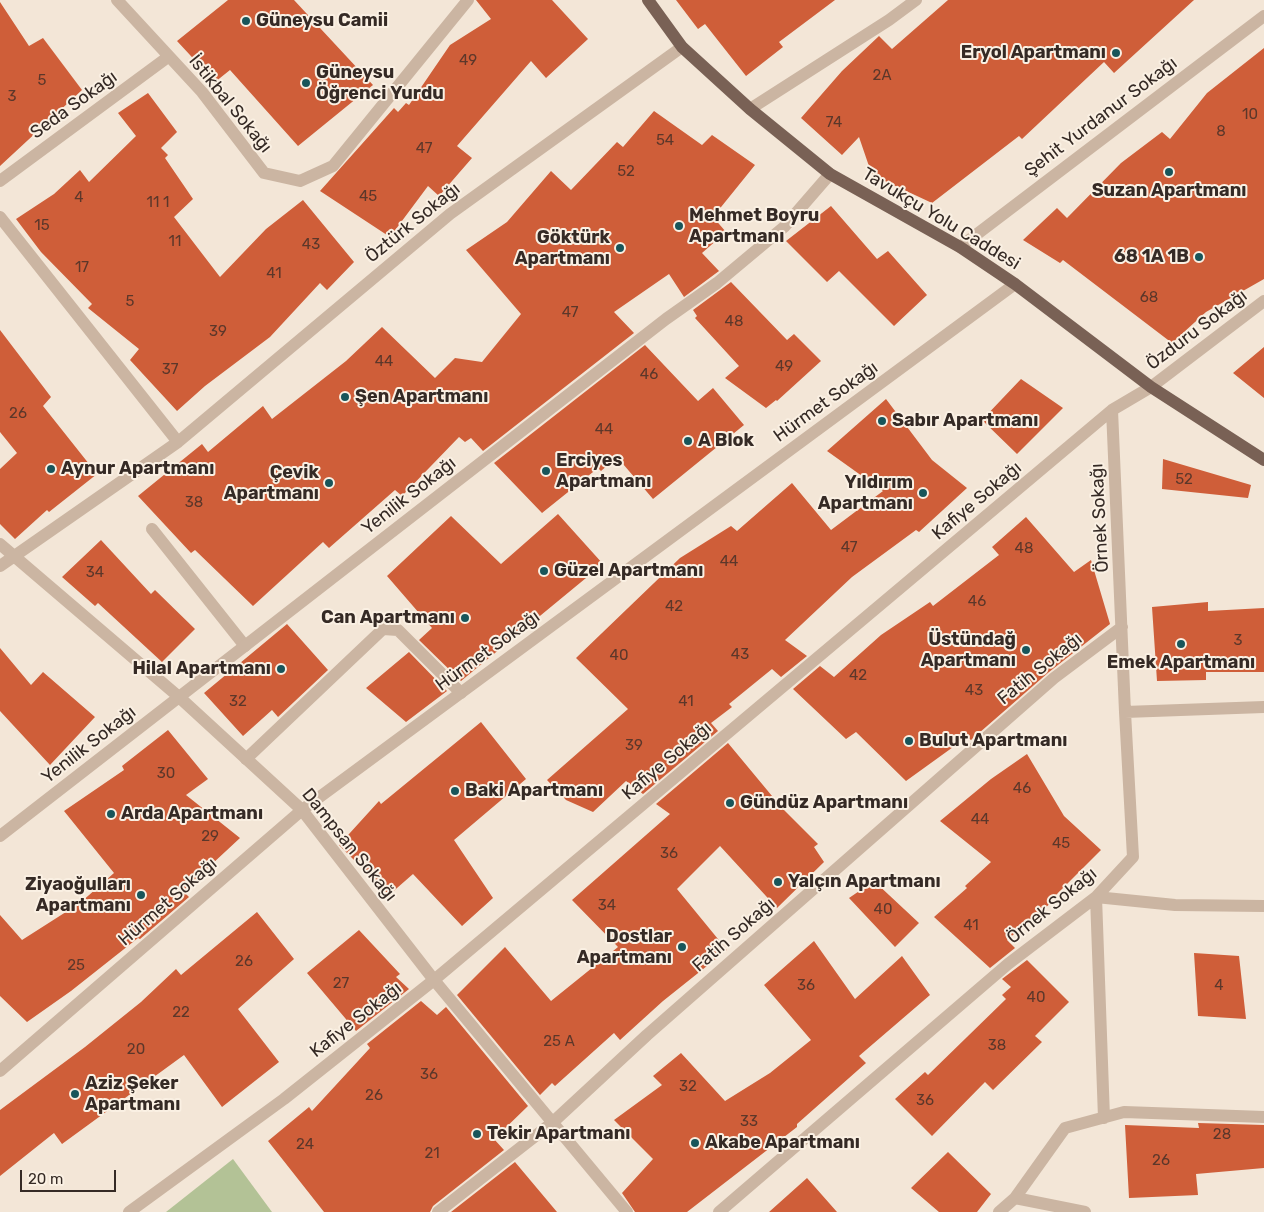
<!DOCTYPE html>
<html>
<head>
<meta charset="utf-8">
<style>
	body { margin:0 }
	#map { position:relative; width:1264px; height:1212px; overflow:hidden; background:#f3e6d7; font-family:Rubik,sans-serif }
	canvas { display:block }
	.scale { position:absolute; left:20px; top:1170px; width:96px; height:22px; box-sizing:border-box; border:2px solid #352a25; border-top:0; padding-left:6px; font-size:15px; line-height:18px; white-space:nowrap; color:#352a25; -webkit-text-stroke:4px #faf0e3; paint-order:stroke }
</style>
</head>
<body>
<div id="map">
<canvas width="1264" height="1212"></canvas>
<div class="scale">20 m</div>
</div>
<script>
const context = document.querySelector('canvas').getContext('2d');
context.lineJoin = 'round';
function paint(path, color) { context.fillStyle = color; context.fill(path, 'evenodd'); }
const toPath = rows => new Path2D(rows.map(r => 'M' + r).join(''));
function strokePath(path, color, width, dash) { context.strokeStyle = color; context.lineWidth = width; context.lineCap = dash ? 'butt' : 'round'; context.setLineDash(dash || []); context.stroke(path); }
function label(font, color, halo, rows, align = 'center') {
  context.font = font + ' Rubik,sans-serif'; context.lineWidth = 4; context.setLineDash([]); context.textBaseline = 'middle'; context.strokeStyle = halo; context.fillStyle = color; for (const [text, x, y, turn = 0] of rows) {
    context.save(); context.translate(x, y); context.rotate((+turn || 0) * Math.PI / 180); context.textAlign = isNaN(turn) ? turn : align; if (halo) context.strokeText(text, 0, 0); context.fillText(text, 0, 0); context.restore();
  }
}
paint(toPath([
	[233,1159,272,1212,166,1212]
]), '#b3c296');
paint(toPath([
	[228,0,294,0,373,85,298,146,230,70,215,82,177,41],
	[476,0,552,0,588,39,546,78,531,61,457,146,472,158,439,196,428,186,390,237,320,191,394,108,398,112,406,103,409,105,450,45,491,19],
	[676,0,835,0,779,42,783,47,746,76,705,24,698,29],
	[948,0,1194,0,1114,73,1104,62,1022,139,1019,136,932,203,872,175,859,137,842,155,801,118,842,71,879,36,892,49],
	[0,2,29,46,43,38,82,90,0,166],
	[1264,48,1264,279,1206,312,1172,343,1063,260,1060,263,1023,240,1057,208,1067,218,1121,163,1162,132,1170,139,1207,93],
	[148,93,177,132,161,148,168,155,165,158,193,199,174,217,220,277,266,229,303,200,354,262,327,290,320,283,270,337,205,386,177,411,130,360,139,349,88,308,92,304,41,252,16,219,54,194,80,170,89,182,136,136,118,113],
	[654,111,702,145,712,135,755,165,713,217,726,232,702,253,719,271,684,297,669,274,614,312,634,333,483,451,471,438,465,442,459,437,402,496,395,490,329,548,323,542,253,606,195,550,191,553,138,496,202,444,208,452,263,406,272,419,346,361,382,327,435,378,455,358,482,362,521,314,466,250,507,222,551,171,571,190,617,142,623,147],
	[831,206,877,259,888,251,927,295,894,326,839,271,827,282,786,241],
	[731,282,787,340,794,334,821,361,777,401,776,400,766,408,725,378,739,366,695,318,697,316,693,310],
	[0,330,51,397,43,406,97,474,49,512,47,510,15,539,0,524,0,469,17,453,0,432],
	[645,345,698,401,713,388,744,425,653,499,617,457,601,471,598,468,542,513,494,463],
	[1264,347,1264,398,1233,373],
	[1021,379,1063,408,1017,454,982,420],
	[886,399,932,460,967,488,919,532,916,530,852,577,785,640,807,656,781,677,772,669,729,704,732,707,711,723,718,731,643,794,626,781,593,812,566,800,547,780,628,709,576,658,680,558,731,526,737,531,792,483,831,530,883,491,827,451],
	[1163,459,1251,485,1248,498,1162,489],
	[558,514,603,564,461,681,419,640,432,628,387,576,451,516,501,564],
	[1026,517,1074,572,1091,560,1110,624,1049,672,971,740,967,737,906,781,856,732,846,739,793,689,820,666,834,677,881,635,930,602,933,606,999,555,992,547],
	[101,540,151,594,155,590,195,629,162,662,98,603,95,606,62,577],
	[1208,602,1208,611,1264,608,1264,672,1206,672,1206,680,1157,681,1152,607],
	[287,624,328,670,278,717,272,710,243,736,204,693],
	[0,648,31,685,43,672,95,717,50,765,0,711],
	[409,652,447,691,406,722,366,688],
	[481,722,526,779,454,840,493,898,462,926,413,874,389,895,339,845,379,801,381,804],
	[168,730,208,779,186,795,240,838,183,891,189,897,140,939,138,938,71,991,27,1022,0,996,0,915,22,940,80,903,114,873,64,811,124,770,122,766],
	[728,743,782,808,818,844,814,847,824,862,777,908,720,846,677,889,727,950,663,1001,620,1040,614,1033,555,1086,552,1083,540,1095,457,995,505,947,551,1001,618,947,572,900,670,814,656,804],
	[1027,754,1064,816,1101,850,1056,895,1058,897,1007,940,1015,948,990,968,934,917,967,888,965,886,991,862,940,821,991,779],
	[874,881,919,923,895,947,849,898],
	[257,912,294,959,238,1009,279,1062,222,1107,184,1055,62,1144,54,1133,0,1176,0,1110,85,1047,141,1002,176,969,181,975],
	[359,930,400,974,396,977,409,989,356,1031,307,973],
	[814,941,855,999,902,956,930,995,859,1056,866,1063,797,1124,797,1127,687,1212,635,1212,622,1193,653,1159,614,1120,662,1085,653,1076,681,1053,725,1101,770,1073,811,1040,764,985],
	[1194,953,1239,956,1246,1019,1198,1016],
	[1027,960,1069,1002,1035,1036,1042,1042,993,1090,985,1082,932,1136,895,1099,925,1072,928,1075,1006,999,1002,995,1011,987,1002,979],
	[421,1001,437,1015,446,1007,528,1106,494,1139,504,1150,433,1206,430,1212,324,1212,268,1141,309,1107,312,1111,370,1048,367,1044],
	[1198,1123,1264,1125,1264,1168,1196,1174,1198,1195,1129,1198,1125,1125,1199,1128],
	[948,1152,991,1194,977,1212,939,1212,911,1188],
	[515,1162,557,1212,451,1212],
	[807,1178,837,1212,769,1212]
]), '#cf5e39');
strokePath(toPath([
	[152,529,245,646],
	[246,759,383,629,398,630,461,693]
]), '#cbb5a2', 12);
strokePath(toPath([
	[117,0,202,92,264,173,300,181,333,166,468,0],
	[750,109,889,20,916,0],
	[0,181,168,57],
	[0,217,178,442,0,566],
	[960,247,1264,16],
	[178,442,450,214,682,47],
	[0,544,179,697,302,810,434,980,627,1212],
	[1125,712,1264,707],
	[0,836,666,319,717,283,784,227,830,174],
	[0,1071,302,810,1015,284],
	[1104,1118,1096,897,1175,905,1264,906],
	[1015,1198,1085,1212],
	[129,1212,284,1099,434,980,1112,410,1151,387,1264,301],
	[438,1212,552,1123,647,1035,1054,678,1122,627],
	[719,1212,1008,964,1096,897,1133,857,1125,712,1112,410],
	[999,1212,1015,1198,1065,1128,1124,1112,1264,1117]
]), '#cbb5a2', 12);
strokePath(toPath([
	[648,0,682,47,750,109,830,174,960,247,1015,284,1151,387,1264,460]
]), '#796155', 12);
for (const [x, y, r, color] of [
	[246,21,5,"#18555a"],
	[1116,53,5,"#18555a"],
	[306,83,5,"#18555a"],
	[1169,172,5,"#18555a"],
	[679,226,5,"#18555a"],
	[620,248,5,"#18555a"],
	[1199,257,5,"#18555a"],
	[345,397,5,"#18555a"],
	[882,421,5,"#18555a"],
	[688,441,5,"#18555a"],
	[51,469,5,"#18555a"],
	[546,471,5,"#18555a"],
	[329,483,5,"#18555a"],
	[923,493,5,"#18555a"],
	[544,571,5,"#18555a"],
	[465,618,5,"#18555a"],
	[1181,644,5,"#18555a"],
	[1026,650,5,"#18555a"],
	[281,669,5,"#18555a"],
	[909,741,5,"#18555a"],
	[455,791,5,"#18555a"],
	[730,803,5,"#18555a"],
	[111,814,5,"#18555a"],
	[778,882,5,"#18555a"],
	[141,895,5,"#18555a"],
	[682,947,5,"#18555a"],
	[75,1094,5,"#18555a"],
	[477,1134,5,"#18555a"],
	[695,1143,5,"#18555a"]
]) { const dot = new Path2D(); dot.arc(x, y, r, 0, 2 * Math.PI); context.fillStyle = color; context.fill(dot); strokePath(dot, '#faf0e3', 2); }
label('15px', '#5c372a', null, [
	["49",468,61],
	["2A",882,76],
	["5",42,81],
	["3",12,97],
	["10",1250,115],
	["74",834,123],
	["8",1221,132],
	["54",665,141],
	["47",424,149],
	["52",626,172],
	["45",368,197],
	["4",79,198],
	["11 1",158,203],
	["15",42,226],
	["11",175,242],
	["43",311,245],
	["17",82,268],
	["41",274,274],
	["68",1149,298],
	["5",130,302],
	["47",570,313],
	["48",734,322],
	["39",218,332],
	["44",384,362],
	["49",784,367],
	["37",170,370],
	["46",649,375],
	["26",18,414],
	["44",604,430],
	["52",1184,480],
	["38",194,503],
	["47",849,548],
	["48",1024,549],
	["44",729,562],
	["34",95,573],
	["46",977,602],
	["42",674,607],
	["3",1238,641],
	["43",740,655],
	["40",619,656],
	["42",858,676],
	["43",974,691],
	["32",238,702],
	["41",686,702],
	["39",634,746],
	["30",166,774],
	["46",1022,789],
	["44",980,820],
	["29",210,837],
	["45",1061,844],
	["36",669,854],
	["34",607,906],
	["40",883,910],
	["41",971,926],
	["26",244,962],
	["25",76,966],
	["27",341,984],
	["36",806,986],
	["4",1219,986],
	["40",1036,998],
	["22",181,1013],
	["25 A",559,1042],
	["38",997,1046],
	["20",136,1050],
	["36",429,1075],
	["32",688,1087],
	["26",374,1096],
	["36",925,1101],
	["33",749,1122],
	["28",1222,1135],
	["24",305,1145],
	["21",432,1154],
	["26",1161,1161]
]);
label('bold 18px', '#352a25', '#faf0e3', [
	["Güneysu Camii",256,21],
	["Eryol Apartmanı",1106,53,"right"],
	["Güneysu",316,73],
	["Öğrenci Yurdu",316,94],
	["Suzan Apartmanı",1169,191,"center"],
	["Mehmet Boyru",689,216],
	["Apartmanı",689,237],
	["Göktürk",610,238,"right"],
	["Apartmanı",610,259,"right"],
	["68 1A 1B",1189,257,"right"],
	["Şen Apartmanı",355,397],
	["Sabır Apartmanı",892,421],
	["A Blok",698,441],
	["Erciyes",556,461],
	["Apartmanı",556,482],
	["Aynur Apartmanı",61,469],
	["Çevik",319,473,"right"],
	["Apartmanı",319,494,"right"],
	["Yıldırım",913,483,"right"],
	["Apartmanı",913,504,"right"],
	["Güzel Apartmanı",554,571],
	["Can Apartmanı",455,618,"right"],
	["Üstündağ",1016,640,"right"],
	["Apartmanı",1016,661,"right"],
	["Emek Apartmanı",1181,663,"center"],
	["Hilal Apartmanı",271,669,"right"],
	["Bulut Apartmanı",919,741],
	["Baki Apartmanı",465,791],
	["Gündüz Apartmanı",740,803],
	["Arda Apartmanı",121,814],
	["Yalçın Apartmanı",788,882],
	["Ziyaoğulları",131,885,"right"],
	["Apartmanı",131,906,"right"],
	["Dostlar",672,937,"right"],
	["Apartmanı",672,958,"right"],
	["Aziz Şeker",85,1084],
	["Apartmanı",85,1105],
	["Tekir Apartmanı",487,1134],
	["Akabe Apartmanı",705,1143]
], 'left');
label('18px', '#352a25', '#faf0e3', [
	["İstikbal Sokağı",230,104,51],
	["Seda Sokağı",74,105,-36],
	["Şehit Yurdanur Sokağı",1101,117,-37],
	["Tavukçu Yolu Caddesi",941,219,31],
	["Öztürk Sokağı",413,223,-39],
	["Özduru Sokağı",1197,330,-37],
	["Hürmet Sokağı",826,402,-36],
	["Yenilik Sokağı",409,496,-38],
	["Kafiye Sokağı",977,501,-40],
	["Örnek Sokağı",1100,518,-93],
	["Hürmet Sokağı",488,651,-36],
	["Fatih Sokağı",1040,669,-39],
	["Yenilik Sokağı",89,745,-38],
	["Kafiye Sokağı",667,761,-40],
	["Dampsan Sokağı",349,845,51],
	["Hürmet Sokağı",168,902,-41],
	["Örnek Sokağı",1052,906,-39],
	["Fatih Sokağı",734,935,-41],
	["Kafiye Sokağı",356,1020,-38]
]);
</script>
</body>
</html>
